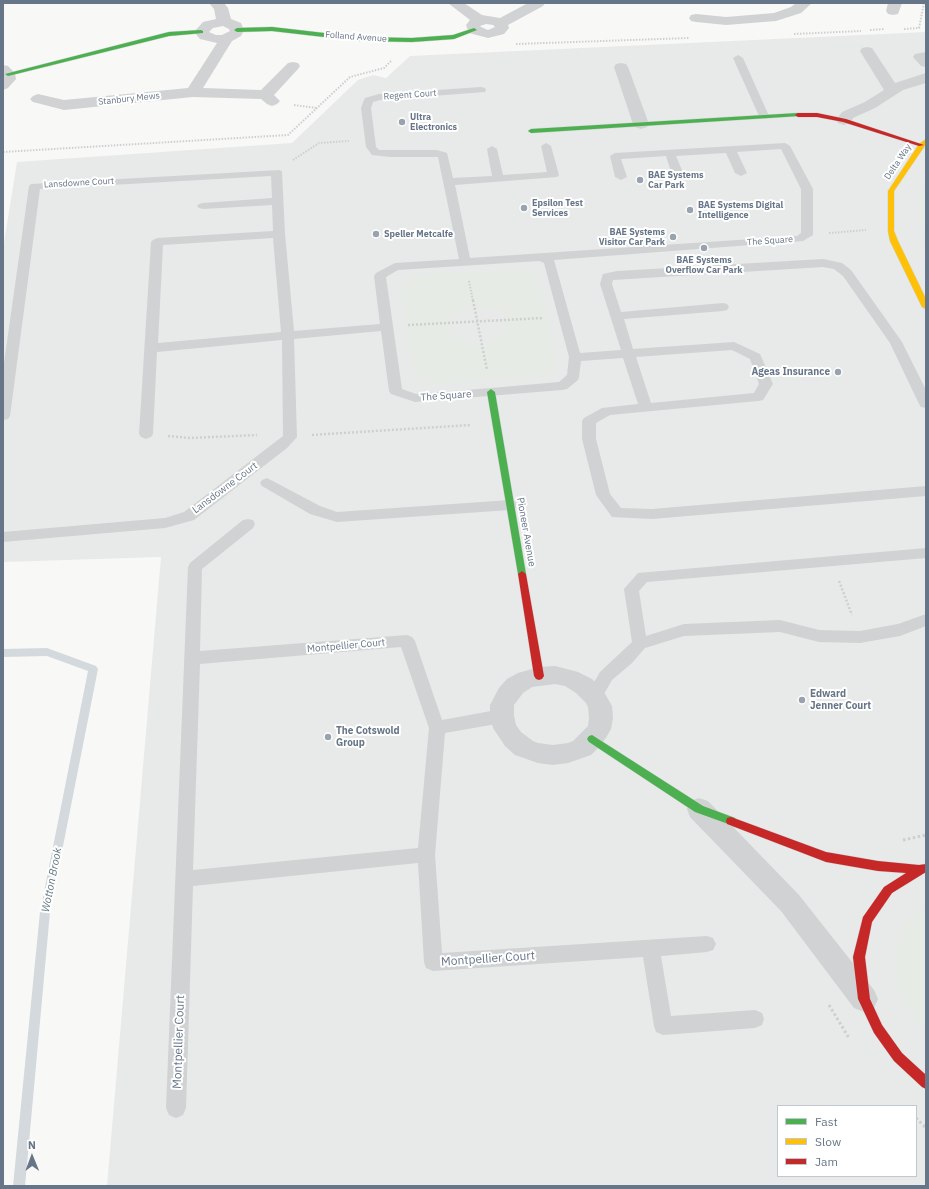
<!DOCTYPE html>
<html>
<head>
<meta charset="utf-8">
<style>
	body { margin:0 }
	#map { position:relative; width:929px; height:1189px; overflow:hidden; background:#f8f8f7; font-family:"IBM Plex Sans",sans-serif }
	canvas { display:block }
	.frame { position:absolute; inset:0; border:4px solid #667588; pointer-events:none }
	.legend { position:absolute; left:777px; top:1105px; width:140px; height:72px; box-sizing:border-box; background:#fff; border:1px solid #c2c8cf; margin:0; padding:5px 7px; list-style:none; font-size:12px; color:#667588 }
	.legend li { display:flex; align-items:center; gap:8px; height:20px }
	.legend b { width:20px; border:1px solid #c2c8cf }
	.north { position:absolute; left:12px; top:1137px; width:40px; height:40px; -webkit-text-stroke:3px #fff; paint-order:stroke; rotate:359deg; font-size:11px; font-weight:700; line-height:16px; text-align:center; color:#667588 }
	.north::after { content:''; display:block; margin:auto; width:14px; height:18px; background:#667588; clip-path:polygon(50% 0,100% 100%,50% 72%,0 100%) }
</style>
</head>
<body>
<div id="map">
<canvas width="929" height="1189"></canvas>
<div class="frame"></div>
<ul class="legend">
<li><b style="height:5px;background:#4caf50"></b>Fast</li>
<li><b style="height:5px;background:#ffc107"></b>Slow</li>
<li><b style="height:5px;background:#c62828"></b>Jam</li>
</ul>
<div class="north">N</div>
</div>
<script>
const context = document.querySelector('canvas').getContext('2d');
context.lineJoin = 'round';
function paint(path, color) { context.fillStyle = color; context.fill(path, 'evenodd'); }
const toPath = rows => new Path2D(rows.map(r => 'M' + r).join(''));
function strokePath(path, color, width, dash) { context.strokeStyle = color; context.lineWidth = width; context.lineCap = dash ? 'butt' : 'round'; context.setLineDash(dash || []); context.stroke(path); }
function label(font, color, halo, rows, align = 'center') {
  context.font = font + ' "IBM Plex Sans",sans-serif'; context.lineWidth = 4; context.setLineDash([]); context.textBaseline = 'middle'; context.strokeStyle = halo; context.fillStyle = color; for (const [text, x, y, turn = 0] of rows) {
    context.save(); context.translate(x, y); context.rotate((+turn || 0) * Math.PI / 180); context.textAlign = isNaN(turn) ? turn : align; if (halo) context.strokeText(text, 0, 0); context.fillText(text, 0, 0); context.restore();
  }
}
paint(toPath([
	[926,32,926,1186,107,1186,161,557,3,562,3,249,17,162,292,143,358,80,373,75,386,78,410,56],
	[778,1106,916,1106,916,1176,778,1176]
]), '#e8e9e9');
paint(toPath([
	[926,182,926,250,921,231,919,216,920,201],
	[516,269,531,271,538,282,557,363,555,372,540,377,433,383,421,380,414,371,401,290,406,281,418,275],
	[474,307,494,309,508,320,503,335,482,345,457,339,448,323,456,313],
	[926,905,926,1036,908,1010,898,986,895,962,899,939,908,921]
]), '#e7ebe5');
paint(toPath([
	[47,648,96,666,98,669,50,912,25,1186,13,1186,40,912,88,671,47,656,3,657,3,649,47,648]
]), '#d3d9dd');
const fast = toPath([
	[272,27,359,37,412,38,453,35,474,28,477,30,454,39,412,42,359,41,272,31,237,32,234,30,237,28,272,27],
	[201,30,203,31,203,33,169,36,8,76,5,74,169,32,201,30],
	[798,113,801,115,800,116,531,133,528,131,531,129,798,113],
	[491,389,495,392,526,574,522,577,518,574,487,392,491,389],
	[592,735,703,806,735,818,736,821,735,824,731,825,695,812,589,742,587,739,589,736,592,735]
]);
const slow = toPath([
	[926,139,926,144,894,191,894,231,898,241,926,299,926,309,922,307,890,241,888,231,888,191,919,144,926,139]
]);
const jam = toPath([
	[817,113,846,119,924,145,919,146,843,122,817,117,798,117,795,115,798,113,817,113],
	[522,571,526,574,544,676,542,679,539,680,536,679,534,676,518,574,522,571],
	[731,817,826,852,878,861,919,865,926,864,926,872,892,893,872,922,865,957,870,999,882,1025,902,1053,926,1075,926,1089,922,1087,894,1061,874,1033,858,999,853,957,863,917,884,887,906,873,878,871,826,862,727,824,726,821,727,818,731,817]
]);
strokePath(fast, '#d3d5d6', 1);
strokePath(slow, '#d3d5d6', 1);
strokePath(jam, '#d3d5d6', 1);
strokePath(toPath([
	[904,29,919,28,924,3],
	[870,30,885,29],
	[794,34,861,31],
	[516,44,689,38],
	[294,105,317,108],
	[3,152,288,135,350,77,384,68,392,60],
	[293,160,319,143,349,141],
	[829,233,866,230],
	[469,281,473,301]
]), '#cfcfd0', 2, [1.5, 1.5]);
strokePath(toPath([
	[473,300,487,370],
	[408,325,543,318],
	[312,435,471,425],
	[168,436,190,438,257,435],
	[839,581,852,615]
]), '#cfcfd0', 2.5, [2, 2]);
strokePath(toPath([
	[903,840,926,835],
	[829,1005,849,1038],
	[916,1118,926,1128]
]), '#cfcfd0', 3, [2.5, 2.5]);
paint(toPath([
	[738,55,743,58,769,116,768,118,764,119,759,116,733,58,738,55],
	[481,87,485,88,486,90,485,92,380,100,373,102,371,108,376,147,379,150,437,150,447,153,453,178,492,176,487,149,492,146,497,149,503,175,547,172,541,146,546,143,551,146,559,175,557,177,455,185,470,258,797,236,801,233,801,189,781,149,737,152,747,173,741,176,735,173,726,153,676,156,684,175,678,178,672,175,666,156,621,159,627,177,621,180,615,177,610,156,615,153,785,143,790,146,813,189,813,235,803,241,554,260,580,353,621,350,600,284,603,274,617,271,823,259,842,263,851,270,902,342,926,390,926,408,921,407,919,404,890,343,843,276,834,269,823,267,613,280,612,284,621,312,723,303,727,304,729,307,727,310,723,311,624,319,633,349,734,342,760,354,773,384,763,400,758,401,610,415,596,423,596,439,610,494,621,508,652,509,926,486,926,496,652,519,612,517,596,495,582,439,582,421,584,418,602,408,638,404,623,358,581,361,579,377,578,380,567,389,562,390,415,402,391,394,389,391,381,331,294,339,297,437,287,448,194,520,165,528,3,542,3,532,165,518,184,512,283,436,282,340,157,352,153,434,151,437,146,439,141,437,139,434,151,242,153,240,157,238,273,231,272,205,203,209,199,208,197,206,199,204,203,203,272,198,271,176,40,189,10,416,8,419,3,420,3,370,29,186,31,184,280,170,282,172,285,234,294,331,380,324,374,276,376,273,395,263,459,259,438,157,390,157,372,155,366,147,361,108,364,100,365,98,379,94,481,87],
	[273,238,281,332,158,343,163,245,273,238],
	[539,261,544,263,569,357,567,375,559,382,491,388,416,394,402,389,386,277,398,270,539,261],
	[732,350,750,359,759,384,754,393,651,403,636,357,732,350],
	[267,478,320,506,337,512,510,500,515,501,517,505,515,509,510,510,337,522,310,514,262,486,260,483,262,480,267,478],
	[248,519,253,520,255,524,253,528,202,569,200,651,407,635,412,637,415,641,442,720,502,709,508,711,510,716,508,721,502,723,445,733,435,855,442,953,707,936,713,938,716,944,713,950,707,952,661,956,671,1016,755,1010,762,1013,764,1019,762,1025,755,1028,663,1035,656,1032,654,1026,643,957,433,971,426,968,424,962,418,863,193,886,186,1108,183,1115,176,1118,169,1115,166,1108,188,567,190,563,243,520,248,519],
	[401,647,429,728,418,848,193,870,200,664,401,647],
	[926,548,926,558,647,582,639,591,646,636,684,624,780,620,819,630,860,631,898,624,926,614,926,626,900,636,860,643,819,642,780,632,684,636,645,648,632,663,612,680,600,701,594,702,588,701,586,696,600,672,632,642,624,589,638,573,926,548]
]), '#d1d2d3');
paint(toPath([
	[209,3,224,3,228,8,231,19,241,23,244,30,241,36,232,41,203,88,261,90,288,63,293,62,298,63,300,66,298,69,274,95,280,101,277,104,272,106,267,104,261,99,193,97,64,110,33,102,30,99,33,96,38,94,64,100,188,88,217,43,200,39,194,32,203,22,216,19,214,9,209,3],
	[223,26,229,29,230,31,222,35,216,35,209,32,213,28,223,26],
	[448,3,464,3,482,15,500,18,528,3,545,3,543,6,508,25,509,28,504,34,488,38,469,33,466,25,470,20,448,3],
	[486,24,493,25,495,27,488,30,481,27,480,26,486,24],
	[796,3,812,3,801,13,776,21,726,25,696,22,691,21,689,18,691,15,696,14,726,17,774,13,791,7,796,3],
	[888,3,902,3,898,14,893,15,888,14,886,11,888,3],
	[867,47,872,48,895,83,926,73,926,83,903,90,875,108,853,118,850,123,844,125,838,123,836,120,842,112,865,102,884,90,860,51,862,48,867,47],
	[926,52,926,67,921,66,913,57,915,54,926,52],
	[621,63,626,64,628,67,649,124,647,127,641,129,635,127,633,124,614,67,616,64,621,63],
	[3,65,8,66,13,71,15,74,16,79,8,88,3,90,3,65],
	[555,666,578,672,592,679,602,689,608,699,612,706,613,718,611,729,607,736,600,746,591,755,568,763,553,765,538,763,515,755,505,746,493,728,490,716,490,705,499,688,507,679,518,673,539,667,555,666],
	[555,684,565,686,576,693,586,703,588,707,589,718,588,726,573,741,568,743,553,745,538,743,533,741,521,732,516,725,514,716,514,705,523,693,532,687,555,684],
	[699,798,708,801,799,895,874,990,878,999,874,1008,864,1012,854,1008,781,911,690,817,687,809,690,801,699,798]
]), '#d1d2d3');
paint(fast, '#4caf50');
paint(slow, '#ffc107');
paint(jam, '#c62828');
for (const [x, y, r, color] of [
	[402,122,4,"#99a3af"],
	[640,180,4,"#99a3af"],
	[524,208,4,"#99a3af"],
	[690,210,4,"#99a3af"],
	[376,234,4,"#99a3af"],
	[673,237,4,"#99a3af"],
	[704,248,4,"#99a3af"],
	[838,372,4,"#99a3af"],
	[802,700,4,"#99a3af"],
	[328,737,4,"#99a3af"]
]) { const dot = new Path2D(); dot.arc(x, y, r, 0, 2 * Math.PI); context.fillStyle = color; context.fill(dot); strokePath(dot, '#fff', 1.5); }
label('9px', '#667588', '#fff', [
	["Folland Avenue",356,37,4],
	["Regent Court",410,95,-4],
	["Stanbury Mews",129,99,-6],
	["Delta Way",898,162,-56],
	["Lansdowne Court",79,183,-3],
	["The Square",770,241,-4]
]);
label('bold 9px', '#667588', '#fff', [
	["Ultra",410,117],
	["Electronics",410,127],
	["BAE Systems",648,175],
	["Car Park",648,185],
	["Epsilon Test",532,203],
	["Services",532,213],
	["BAE Systems Digital",698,205],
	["Intelligence",698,215],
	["BAE Systems",665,232,"right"],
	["Visitor Car Park",665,242,"right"],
	["Speller Metcalfe",384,234],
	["BAE Systems",704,260,"center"],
	["Overflow Car Park",704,270,"center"]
], 'left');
label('bold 10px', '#667588', '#fff', [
	["Ageas Insurance",830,372,"right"],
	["Edward",810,694],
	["Jenner Court",810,706],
	["The Cotswold",336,731],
	["Group",336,743]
], 'left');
label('10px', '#667588', '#fff', [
	["The Square",446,396,-4],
	["Lansdowne Court",225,488,-37],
	["Pioneer Avenue",526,532,80],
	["Montpellier Court",346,646,-5]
]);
label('italic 11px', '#627783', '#fff', [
	["Wotton Brook",52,880,-79]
]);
label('12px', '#667588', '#fff', [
	["Montpellier Court",488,959,-4],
	["Montpellier Court",179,1042,-88]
]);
</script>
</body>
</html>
